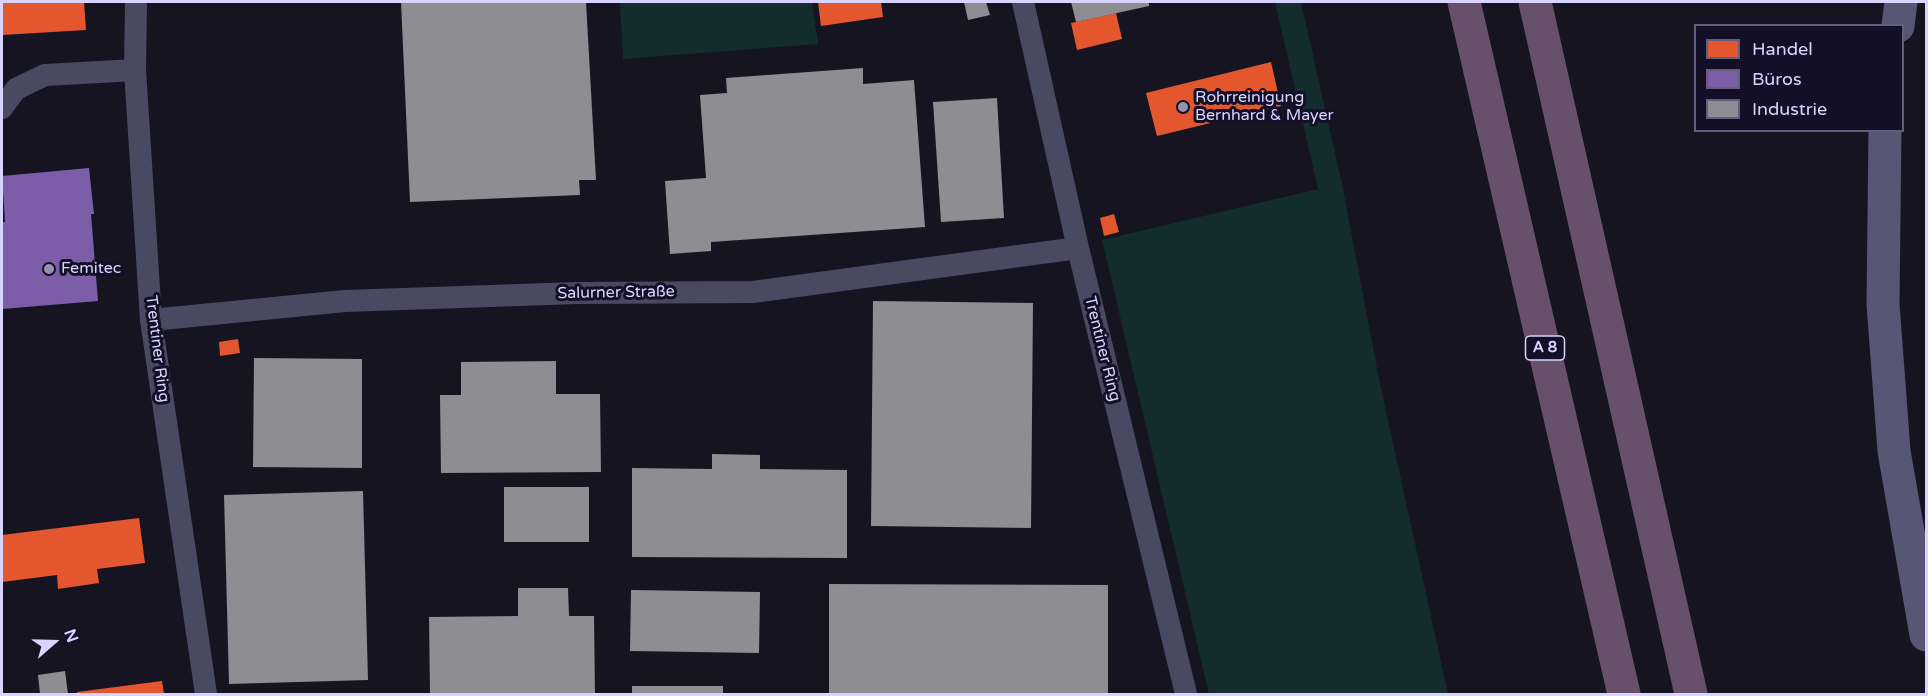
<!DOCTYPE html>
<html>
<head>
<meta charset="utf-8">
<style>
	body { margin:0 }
	#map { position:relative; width:1928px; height:696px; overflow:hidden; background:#161421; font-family:"Varela Round",sans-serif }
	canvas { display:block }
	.frame { position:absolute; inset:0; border:3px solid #d9d4ff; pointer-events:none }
	.legend { position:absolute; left:1694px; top:24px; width:210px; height:108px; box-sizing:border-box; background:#130f26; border:2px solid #625e7d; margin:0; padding:8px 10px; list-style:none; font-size:18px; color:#d9d4ff }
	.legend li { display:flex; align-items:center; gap:12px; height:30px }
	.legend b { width:30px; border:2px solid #625e7d }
	.north { position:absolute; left:24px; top:612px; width:60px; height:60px; -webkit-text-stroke:4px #130f26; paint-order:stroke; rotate:70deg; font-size:16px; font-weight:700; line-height:24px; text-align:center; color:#d9d4ff }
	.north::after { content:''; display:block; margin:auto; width:21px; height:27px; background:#d9d4ff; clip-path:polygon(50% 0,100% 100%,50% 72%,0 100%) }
</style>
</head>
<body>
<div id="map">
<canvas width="1928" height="696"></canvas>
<div class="frame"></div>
<ul class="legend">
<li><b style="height:16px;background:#e4572e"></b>Handel</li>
<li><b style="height:16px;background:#7b5ea7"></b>Büros</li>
<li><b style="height:16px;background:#8d8d92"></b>Industrie</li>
</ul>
<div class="north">N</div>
</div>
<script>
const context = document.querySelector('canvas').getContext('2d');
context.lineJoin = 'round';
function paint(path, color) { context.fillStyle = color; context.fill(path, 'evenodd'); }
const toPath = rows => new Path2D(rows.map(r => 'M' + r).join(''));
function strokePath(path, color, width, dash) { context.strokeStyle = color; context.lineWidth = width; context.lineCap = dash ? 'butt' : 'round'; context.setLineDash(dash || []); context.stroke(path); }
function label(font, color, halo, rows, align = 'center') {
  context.font = font + ' "Varela Round",sans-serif'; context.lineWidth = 6; context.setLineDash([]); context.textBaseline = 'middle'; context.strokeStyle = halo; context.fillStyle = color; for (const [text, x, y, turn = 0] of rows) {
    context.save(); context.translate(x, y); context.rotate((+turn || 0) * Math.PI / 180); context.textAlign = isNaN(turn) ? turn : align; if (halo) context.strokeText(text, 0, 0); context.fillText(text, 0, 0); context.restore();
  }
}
paint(toPath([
	[620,2,812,2,818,44,623,59],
	[1275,2,1301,2,1342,184,1379,379,1448,694,1209,694,1102,240,1318,189]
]), '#132c2d');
paint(toPath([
	[2,2,84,2,86,30,2,35],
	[818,2,881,2,883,17,821,26],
	[1116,13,1122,39,1077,50,1071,23],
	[1271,62,1281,106,1157,136,1146,93],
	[1114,214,1119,232,1104,236,1100,218],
	[238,339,240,353,220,356,219,342],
	[139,518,145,563,97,569,99,583,58,589,57,575,2,582,2,535],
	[162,681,164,694,77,694,77,692]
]), '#e4572e');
paint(toPath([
	[89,168,94,214,91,214,98,301,2,309,2,222,5,222,2,176]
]), '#7b5ea7');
paint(toPath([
	[401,2,586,2,596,180,579,180,580,195,410,202],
	[964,2,986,2,990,15,968,20],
	[1071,2,1149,2,1149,6,1076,22],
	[863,68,863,84,914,80,925,227,711,242,711,251,670,254,665,181,706,178,700,95,727,93,726,78],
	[997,98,1004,218,941,222,933,102],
	[873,301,1033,303,1031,528,871,526],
	[254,358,362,359,362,468,253,467],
	[556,361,556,394,600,394,601,472,441,473,440,395,461,395,461,362],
	[712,454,760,455,760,469,847,470,847,558,632,557,632,468,712,469],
	[504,487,589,487,589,542,504,542],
	[363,491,368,680,229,684,224,495],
	[829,584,1108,585,1108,694,829,694],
	[518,588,568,588,569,616,594,616,595,694,430,694,429,617,518,616],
	[631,590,760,592,759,653,630,651],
	[65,671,68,694,40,694,38,675],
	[632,686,723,686,723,694,632,694]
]), '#8d8d92');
strokePath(toPath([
	[136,2,135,70,151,320,206,694],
	[1023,2,1078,248,1186,694],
	[2,108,16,89,45,75,135,70],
	[151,320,345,301,577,293,753,292,1078,248]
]), '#4a4962', 22);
strokePath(toPath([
	[1898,26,1901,2],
	[1885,130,1883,304,1894,451,1926,635]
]), '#575674', 33);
strokePath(toPath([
	[1464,2,1624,694],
	[1535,2,1691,694]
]), '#67516a', 33);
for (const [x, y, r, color] of [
	[1183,107,6,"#9591b1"],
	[49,269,6,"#9591b1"]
]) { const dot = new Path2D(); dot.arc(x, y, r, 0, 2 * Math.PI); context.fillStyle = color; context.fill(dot); strokePath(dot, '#130f26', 2); }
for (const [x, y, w] of [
	[1545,348,39]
]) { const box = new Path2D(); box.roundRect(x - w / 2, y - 12, w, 24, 4.5); context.fillStyle = '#130f26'; context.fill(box); strokePath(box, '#d9d4ff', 1.5); }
label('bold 15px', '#d9d4ff', null, [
	["A 8",1545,348]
]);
label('16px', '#d9d4ff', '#130f26', [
	["Rohrreinigung",1195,98],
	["Bernhard & Mayer",1195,116],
	["Femitec",61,269]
], 'left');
label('16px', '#d9d4ff', '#130f26', [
	["Salurner Straße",616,293,-1],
	["Trentiner Ring",157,349,83],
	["Trentiner Ring",1102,349,76]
]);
</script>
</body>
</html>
